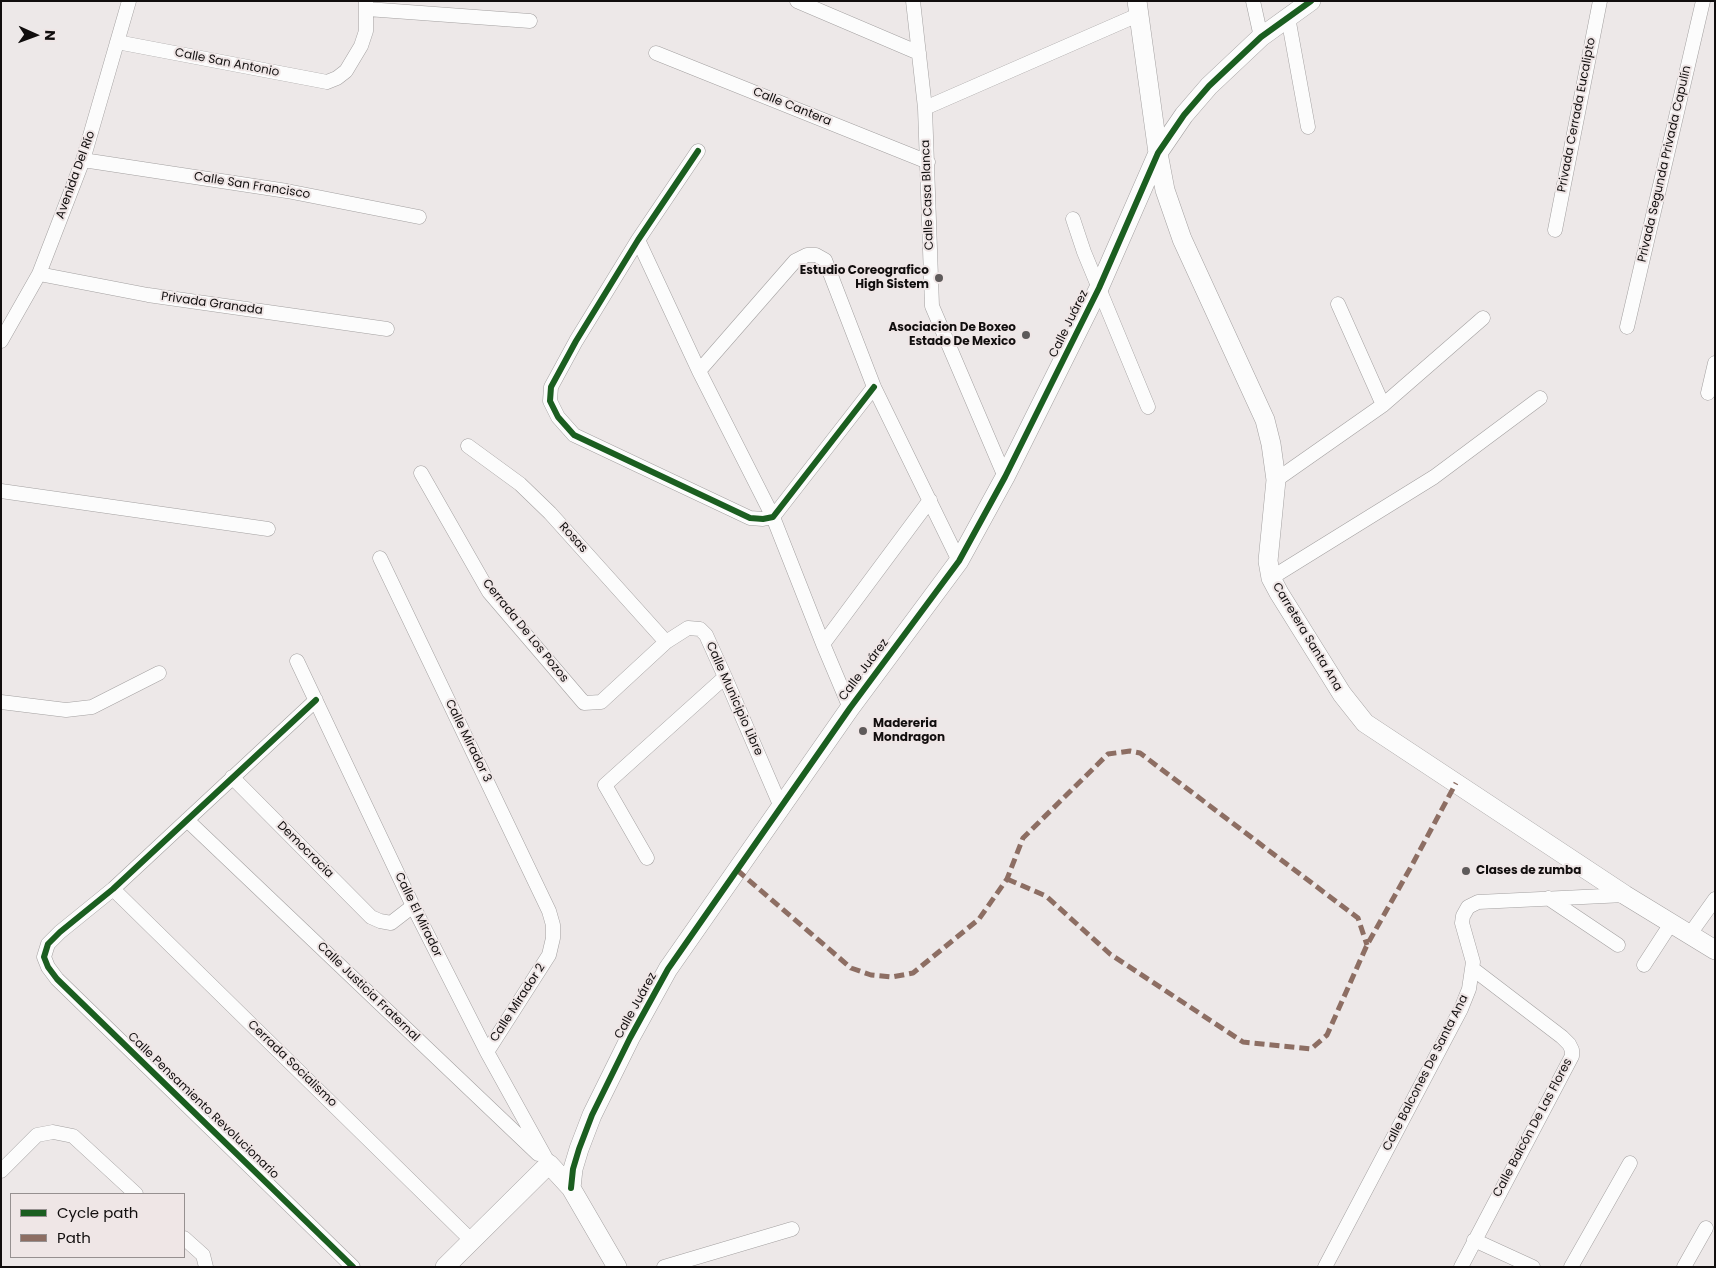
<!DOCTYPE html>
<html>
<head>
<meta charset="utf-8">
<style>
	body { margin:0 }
	#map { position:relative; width:1716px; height:1268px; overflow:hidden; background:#ede8e8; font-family:Poppins,sans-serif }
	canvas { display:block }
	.frame { position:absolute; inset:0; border:2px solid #110e0e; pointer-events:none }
	.legend { position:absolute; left:10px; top:1193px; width:175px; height:65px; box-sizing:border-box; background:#efe6e6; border:1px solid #969090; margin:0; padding:6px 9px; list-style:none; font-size:15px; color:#110e0e }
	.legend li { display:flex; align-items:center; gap:10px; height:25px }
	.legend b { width:25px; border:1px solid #969090 }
	.north { position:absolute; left:10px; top:10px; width:50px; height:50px; -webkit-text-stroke:4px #efe6e6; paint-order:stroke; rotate:92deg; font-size:14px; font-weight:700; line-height:20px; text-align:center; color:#110e0e }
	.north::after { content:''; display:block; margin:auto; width:18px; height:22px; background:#110e0e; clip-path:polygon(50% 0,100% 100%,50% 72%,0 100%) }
</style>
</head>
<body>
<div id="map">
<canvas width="1716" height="1268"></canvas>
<div class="frame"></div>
<ul class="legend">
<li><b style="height:6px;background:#1b5e20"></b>Cycle path</li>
<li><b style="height:6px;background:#8d6e63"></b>Path</li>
</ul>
<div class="north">N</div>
</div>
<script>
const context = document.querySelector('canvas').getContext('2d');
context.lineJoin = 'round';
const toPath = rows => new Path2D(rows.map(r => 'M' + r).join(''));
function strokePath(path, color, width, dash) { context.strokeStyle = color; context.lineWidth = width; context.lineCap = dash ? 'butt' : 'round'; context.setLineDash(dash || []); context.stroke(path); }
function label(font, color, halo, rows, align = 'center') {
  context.font = font + ' Poppins,sans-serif'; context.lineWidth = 4; context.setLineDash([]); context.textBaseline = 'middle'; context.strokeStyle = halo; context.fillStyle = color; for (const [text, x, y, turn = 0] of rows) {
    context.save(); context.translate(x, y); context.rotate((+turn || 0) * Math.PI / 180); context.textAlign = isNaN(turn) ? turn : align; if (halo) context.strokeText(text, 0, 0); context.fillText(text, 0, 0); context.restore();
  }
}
const street = toPath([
	[797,1,919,53],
	[913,1,925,108,932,306,1005,477],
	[1253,1,1261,37],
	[367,9,530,21],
	[1288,17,1308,127],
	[117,42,327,82,337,78,346,71,361,46,366,31,366,1],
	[656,53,928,162],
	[925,108,1138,15],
	[698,151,638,240,576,341,551,387,550,401,558,417,574,435,750,518,763,519,773,517,874,387],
	[83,160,287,191,419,217],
	[1073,219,1084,252,1148,407],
	[1555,230,1600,1],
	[638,240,699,371,773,517,823,644,850,708],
	[39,274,148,295,387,329],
	[1338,304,1383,405],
	[1627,327,1703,1],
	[1,341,39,274,83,160,129,1],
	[699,371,795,261,807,255,816,255,825,260,874,387,959,561],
	[1708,393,1715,363],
	[468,446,520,484,550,513,666,642],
	[421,473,489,592,584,703,601,702,666,642,688,628,700,629,706,635,725,677,781,807],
	[1276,480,1383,405,1483,318],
	[1,491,268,529],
	[380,558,549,911,553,925,553,938,549,955,487,1052],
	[1271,578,1434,477,1540,398],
	[823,644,930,500],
	[297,661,413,906,487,1052,549,1164],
	[316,700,113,889,60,932,48,944,44,957,48,967,57,979,353,1267],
	[1,702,66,710,92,707,159,673],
	[232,777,371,917,380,921,391,923,413,906],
	[187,820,538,1154],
	[647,858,605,785,725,677],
	[113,889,471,1240],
	[1548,898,1618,945],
	[1690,934,1715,899],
	[1644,965,1672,922],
	[1,1171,37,1135,53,1132,73,1136,136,1194],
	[184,1238,203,1255,206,1267],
	[1474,1240,1533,1267],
	[664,1267,792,1229],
	[1325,1267,1461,1009,1469,989,1473,962,1462,923,1463,916,1468,907,1478,902,1625,895],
	[1461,1267,1572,1056,1572,1050,1569,1044,1562,1037,1473,969],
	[1571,1267,1630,1163],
	[1684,1267,1706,1228]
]);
const secondary = toPath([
	[1137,1,1158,153,1165,190,1182,239,1265,420,1271,444,1276,480,1268,561,1271,578,1279,593,1342,694,1365,723,1625,895,1715,950],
	[571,1188,573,1169,579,1149,592,1115,630,1038,668,969,850,708,959,561,1005,477,1099,288,1158,153,1184,115,1209,86,1261,37,1311,1],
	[445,1267,549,1164,571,1188,617,1267]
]);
strokePath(street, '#a3a0a0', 15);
strokePath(secondary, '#a3a0a0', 20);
strokePath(street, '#fcfcfc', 14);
strokePath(secondary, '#fcfcfc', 19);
strokePath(toPath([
	[737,870,851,968,871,975,892,977,913,973,979,919,1007,879,1023,838,1108,754,1130,751,1140,753,1358,918,1367,945],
	[1007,879,1046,896,1110,954,1243,1042,1311,1049,1327,1035,1367,945,1412,865,1456,783]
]), '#8d6e63', 5, [10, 5]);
strokePath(toPath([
	[698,151,638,240,576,341,551,387,550,401,558,417,574,435,750,518,763,519,773,517,874,387],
	[316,700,113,889,60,932,48,944,44,957,48,967,57,979,353,1267],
	[571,1188,573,1169,579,1149,592,1115,630,1038,668,969,850,708,959,561,1005,477,1099,288,1158,153,1184,115,1209,86,1261,37,1311,1]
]), '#1b5e20', 6);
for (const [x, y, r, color] of [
	[939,278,5,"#5e5a5a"],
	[1026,335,5,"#5e5a5a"],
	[863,731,5,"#5e5a5a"],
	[1466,871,5,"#5e5a5a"]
]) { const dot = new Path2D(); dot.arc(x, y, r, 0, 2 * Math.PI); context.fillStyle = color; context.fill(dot); strokePath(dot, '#efe6e6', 2); }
label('12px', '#110e0e', '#efe6e6', [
	["Calle San Antonio",227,63,11],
	["Calle Cantera",792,107,22],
	["Privada Cerrada Eucalipto",1577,115,-79],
	["Privada Segunda Privada Capulín",1665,164,-77],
	["Avenida Del Río",76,175,-70],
	["Calle San Francisco",252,186,9],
	["Calle Casa Blanca",928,195,-92],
	["Privada Granada",212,304,8],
	["Calle Juárez",1069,324,-64],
	["Rosas",573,538,48],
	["Cerrada De Los Pozos",525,631,51],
	["Carretera Santa Ana",1307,637,59],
	["Calle Juárez",864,670,-53],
	["Calle Municipio Libre",734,699,66],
	["Calle Mirador 3",468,741,64],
	["Democracia",305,850,45],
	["Calle El Mirador",418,915,64],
	["Calle Justicia Fraternal",368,992,44],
	["Calle Mirador 2",518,1003,-57],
	["Calle Juárez",636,1006,-61],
	["Cerrada Socialismo",292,1064,44],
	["Calle Balcones De Santa Ana",1426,1073,-63],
	["Calle Pensamiento Revolucionario",203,1106,44],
	["Calle Balcón De Las Flores",1533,1128,-62]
]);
label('bold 12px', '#110e0e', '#efe6e6', [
	["Estudio Coreografico",929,271],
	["High Sistem",929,285],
	["Asociacion De Boxeo",1016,328],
	["Estado De Mexico",1016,342],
	["Madereria",873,724,"left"],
	["Mondragon",873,738,"left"],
	["Clases de zumba",1476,871,"left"]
], 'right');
</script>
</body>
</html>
